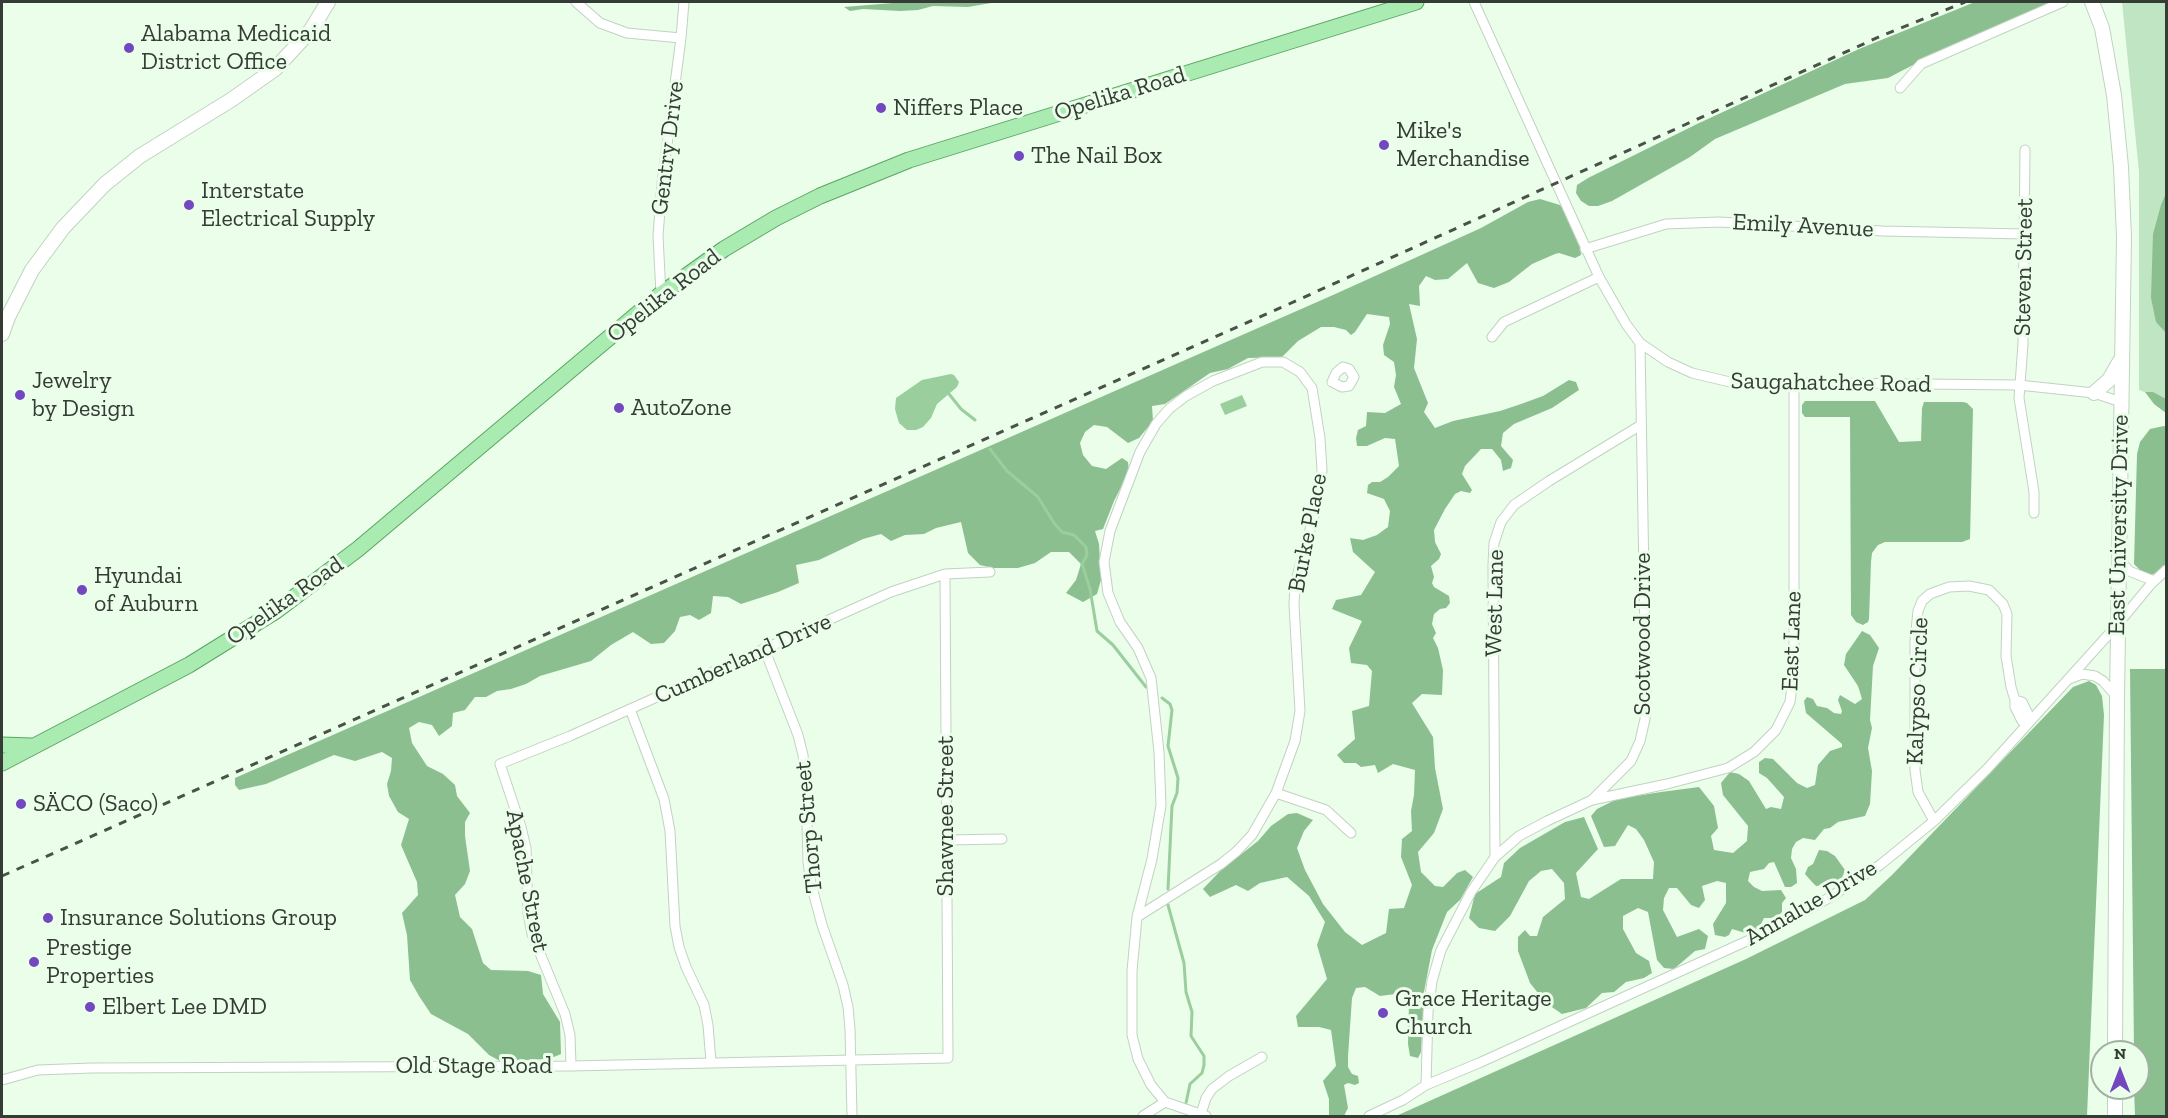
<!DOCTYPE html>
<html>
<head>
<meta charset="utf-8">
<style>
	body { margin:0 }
	#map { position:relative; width:2168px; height:1118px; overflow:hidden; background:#eafeea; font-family:"Zilla Slab",serif }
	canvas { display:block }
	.frame { position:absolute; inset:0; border:3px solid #353c35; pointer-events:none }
	.north { position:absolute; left:2090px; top:1040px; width:60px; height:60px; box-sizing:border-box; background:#eafeea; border:2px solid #a2b0a2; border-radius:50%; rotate:0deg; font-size:16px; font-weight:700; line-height:24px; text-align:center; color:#353c35 }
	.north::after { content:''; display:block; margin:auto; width:21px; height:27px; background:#7247bf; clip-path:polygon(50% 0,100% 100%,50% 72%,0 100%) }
</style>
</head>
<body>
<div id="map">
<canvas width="2168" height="1118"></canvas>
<div class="frame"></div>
<div class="north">N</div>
</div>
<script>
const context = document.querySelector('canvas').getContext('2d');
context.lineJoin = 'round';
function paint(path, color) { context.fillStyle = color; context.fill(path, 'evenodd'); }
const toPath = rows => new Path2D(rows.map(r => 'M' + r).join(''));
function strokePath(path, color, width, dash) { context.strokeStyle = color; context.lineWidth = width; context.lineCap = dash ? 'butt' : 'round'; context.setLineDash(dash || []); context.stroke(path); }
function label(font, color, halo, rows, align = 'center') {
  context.font = font + ' "Zilla Slab",serif'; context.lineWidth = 6; context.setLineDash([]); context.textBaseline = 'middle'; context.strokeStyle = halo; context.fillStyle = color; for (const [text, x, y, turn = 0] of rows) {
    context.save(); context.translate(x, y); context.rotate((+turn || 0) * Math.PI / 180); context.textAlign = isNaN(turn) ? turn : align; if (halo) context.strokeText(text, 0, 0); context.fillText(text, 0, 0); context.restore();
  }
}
paint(toPath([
	[2122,2,2166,2,2166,400,2139,390,2139,172]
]), '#c0e5c2');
paint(toPath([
	[905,2,997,2,968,7,933,6,918,10,900,11,863,9,850,11,844,7],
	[1975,2,2049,2,2048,4,1913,65,1888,78,1845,84,1715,139,1690,157,1612,201,1598,206,1589,206,1581,201,1576,193,1577,185,1588,178,1697,124,1859,49],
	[2166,193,2166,333,2156,322,2151,298,2153,234,2161,205],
	[1540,199,1560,205,1566,213,1580,245,1581,255,1575,258,1559,253,1555,254,1532,264,1509,282,1494,288,1478,283,1467,263,1448,279,1435,280,1426,276,1419,286,1420,306,1409,304,1417,339,1414,368,1428,403,1424,412,1435,428,1453,421,1500,411,1521,404,1543,396,1569,380,1576,382,1579,390,1552,408,1514,424,1503,433,1501,446,1513,460,1511,468,1503,471,1501,460,1492,449,1481,449,1465,466,1462,474,1472,490,1470,493,1461,491,1455,494,1445,509,1434,530,1435,542,1441,554,1439,559,1431,566,1434,577,1432,583,1434,587,1449,596,1450,603,1446,608,1440,609,1434,614,1432,624,1436,633,1433,638,1438,648,1443,670,1442,695,1422,694,1412,703,1433,737,1435,768,1443,809,1434,833,1418,852,1421,872,1435,886,1443,887,1457,873,1465,870,1473,877,1460,900,1447,912,1432,950,1424,992,1421,1052,1418,1058,1410,1056,1408,1044,1409,1003,1403,993,1380,996,1365,987,1356,988,1352,998,1348,1056,1348,1067,1352,1074,1358,1076,1359,1083,1355,1085,1348,1083,1344,1085,1348,1108,1344,1116,1329,1115,1329,1099,1323,1081,1336,1066,1331,1030,1319,1027,1298,1027,1296,1016,1327,979,1317,945,1325,922,1309,896,1287,877,1260,883,1248,891,1236,885,1210,897,1203,889,1221,870,1258,841,1271,826,1288,814,1297,813,1313,820,1304,831,1297,848,1305,870,1323,904,1345,932,1362,945,1386,933,1389,909,1404,908,1412,885,1401,857,1402,839,1412,831,1411,811,1414,795,1415,770,1393,764,1378,773,1375,765,1361,767,1356,763,1344,763,1337,755,1355,739,1352,711,1369,706,1372,671,1367,665,1351,663,1349,648,1362,621,1332,609,1336,600,1361,595,1375,572,1353,552,1350,538,1363,540,1377,535,1388,527,1390,511,1384,499,1367,493,1368,485,1372,482,1380,482,1388,477,1399,466,1395,439,1385,438,1367,446,1357,446,1356,438,1358,430,1366,426,1367,412,1385,413,1401,404,1394,387,1396,375,1394,362,1384,355,1383,345,1390,324,1389,317,1367,314,1355,332,1351,335,1346,330,1334,327,1321,327,1298,341,1282,357,1248,358,1228,369,1210,373,1165,404,1152,406,1153,421,1139,438,1128,443,1107,427,1094,425,1085,432,1080,443,1083,455,1092,466,1106,469,1122,458,1128,462,1129,471,1114,501,1103,529,1095,531,1099,544,1101,580,1097,594,1083,602,1066,593,1076,580,1081,564,1069,552,1051,552,1035,563,1018,568,993,568,980,565,968,553,961,522,936,528,924,534,905,535,891,541,881,534,863,539,819,560,796,565,799,583,778,592,741,604,728,597,713,596,711,613,699,620,690,615,680,617,675,631,664,643,651,644,633,632,611,645,591,661,540,676,526,684,511,689,497,691,486,697,475,697,465,710,453,713,452,726,439,736,432,725,419,722,409,728,412,743,427,766,443,774,455,785,457,796,470,813,465,822,465,836,470,871,465,884,455,895,460,917,472,929,483,963,491,970,528,971,541,975,543,994,560,1022,561,1054,549,1059,500,1061,489,1055,468,1034,431,1014,419,996,410,980,407,935,402,913,418,895,417,882,401,845,409,819,398,812,389,796,387,784,391,771,392,758,382,752,355,761,334,755,266,784,239,790,235,785,235,778,1333,295,1481,228,1528,202],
	[2145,392,2153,392,2166,399,2166,413,2154,404],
	[1805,401,1875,401,1899,442,1921,441,1922,408,1924,402,1963,402,1967,403,1973,409,1970,539,1962,542,1885,542,1878,545,1872,553,1871,562,1869,619,1868,622,1863,625,1856,622,1851,615,1850,417,1805,417,1802,413,1802,405],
	[2164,426,2166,427,2166,565,2157,573,2150,575,2143,573,2134,564,2137,454,2140,442,2150,429],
	[1862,631,1870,635,1879,648,1873,666,1870,720,1872,728,1868,748,1872,771,1870,804,1865,816,1838,822,1830,828,1824,829,1815,840,1803,838,1796,842,1792,849,1791,858,1796,869,1797,883,1791,887,1785,887,1774,862,1769,863,1764,869,1750,872,1748,881,1754,887,1762,891,1781,890,1786,898,1782,903,1782,912,1776,918,1764,918,1759,928,1749,934,1732,929,1729,935,1725,937,1715,935,1713,924,1726,903,1726,883,1717,881,1702,886,1705,900,1699,908,1691,905,1677,888,1669,888,1664,898,1663,910,1677,937,1699,929,1708,936,1705,949,1695,951,1674,969,1664,968,1657,960,1648,912,1638,908,1623,916,1623,929,1636,953,1649,961,1652,973,1644,978,1626,982,1614,992,1602,993,1586,1008,1562,1014,1546,1003,1530,983,1518,951,1518,937,1525,930,1530,936,1537,936,1543,917,1565,899,1564,883,1552,869,1541,871,1529,881,1510,916,1495,931,1479,928,1469,918,1475,894,1501,877,1504,863,1520,848,1565,822,1584,817,1598,849,1576,873,1581,897,1589,899,1621,879,1653,879,1654,862,1644,840,1636,829,1628,825,1615,846,1604,847,1591,816,1597,809,1617,799,1661,792,1699,787,1714,806,1718,828,1711,836,1714,850,1733,853,1747,841,1748,826,1723,795,1721,783,1730,772,1739,774,1749,781,1766,809,1771,807,1781,809,1784,797,1767,778,1759,773,1759,762,1765,758,1773,759,1797,783,1807,788,1815,785,1818,765,1830,751,1842,747,1842,744,1806,713,1804,701,1807,697,1813,699,1817,706,1827,708,1834,713,1841,714,1842,711,1838,700,1840,695,1855,704,1862,699,1858,686,1844,665,1846,654],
	[2130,669,2166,669,2166,1116,2135,1116,2134,1088,2138,1088,2138,1052,2134,1052],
	[2089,681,2096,685,2102,696,2104,715,2087,1116,1396,1116,1746,959,1865,900,1892,875,2073,687],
	[1819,850,1827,851,1835,856,1845,870,1842,878,1833,883,1816,886,1812,882,1805,874,1808,867,1813,864]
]), '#8cbf8f');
paint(toPath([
	[951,374,954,375,959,382,957,387,937,404,931,418,923,427,916,430,907,430,899,423,895,409,896,398,922,380],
	[1242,395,1247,406,1225,415,1220,404]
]), '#9ace9d');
strokePath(toPath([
	[949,394,961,409,975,420],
	[990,449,1007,471,1038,497,1054,523,1062,532,1074,535,1086,547,1087,555,1082,564,1090,589,1097,631,1113,645,1146,687],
	[1162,698,1170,704,1172,710,1168,746,1178,778,1177,793,1172,806,1168,889],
	[1168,905,1184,963,1186,992,1192,1012,1191,1036,1204,1056,1204,1065,1202,1073,1190,1084,1186,1103]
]), '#9ace9d', 3);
const street = toPath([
	[576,2,600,23,627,33,681,38],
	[1474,2,1599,277,1626,324,1640,343,1668,362,1692,373,1730,382,2019,385,2094,393,2121,402],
	[1900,88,1921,64,2063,2],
	[2025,150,2023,344,2019,398,2034,492,2034,513],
	[1585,249,1666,224,1719,222,1883,231,2024,234],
	[661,294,658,236,662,183,681,38,684,2],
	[1492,337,1504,322,1599,277],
	[1343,367,1349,369,1354,377,1349,386,1342,387,1332,382,1336,373,1343,367],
	[2119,559,2129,571,2154,581],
	[764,648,798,735,803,755,806,787,808,862,811,884,822,925,843,985,848,1007,850,1029,852,1116],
	[2069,679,2082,674,2095,676,2103,681,2117,697],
	[2015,700,2022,702,2028,714,2027,723],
	[630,709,664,799,670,831,675,926,679,947,686,967,704,1005,708,1025,711,1062],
	[1276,793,1326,810,1351,833],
	[1592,800,1667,784,1728,768,1754,752,1776,730,1790,702,1794,671,1794,384],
	[1934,821,1918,792,1915,770,1915,641,1918,611,1922,601,1930,594,1949,587,1969,586,1989,590,2003,604,2007,614,2006,656,2011,687,2015,700,2015,707,2022,721,2027,723],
	[947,840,1002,839],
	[1495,857,1493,565,1494,543,1501,522,1514,505,1549,481,1641,425],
	[1137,917,1221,864,1237,851,1252,835,1276,793,1295,741,1300,711,1294,605,1295,584,1318,501,1322,470,1320,438,1312,388,1300,372,1283,362,1262,362,1213,381,1186,396,1169,409,1156,424,1140,452,1110,531,1104,562,1108,593,1120,622,1138,648,1151,678,1159,752,1161,805,1152,859,1137,917,1132,971,1132,1035,1138,1059,1151,1085,1165,1102,1206,1116],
	[571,1066,570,1035,565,1014,532,934,528,913,526,848,521,827,500,764,570,736,891,592,945,574,990,572],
	[2,1080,38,1070,92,1068,571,1066,948,1058,945,574],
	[1426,1085,1428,1012,1432,981,1441,950,1471,892,1495,857,1519,836,1547,821,1592,800,1631,761,1640,741,1645,719,1646,697,1640,343],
	[1201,1114,1206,1098,1212,1089,1229,1076,1262,1057],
	[1143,1116,1165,1102],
	[1369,1116,1403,1100,1426,1085,1479,1063,1771,930,1827,899,1880,865,1934,821,1987,769,2118,624,2151,584,2166,570]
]);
const secondary = toPath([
	[2092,2,2102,28,2114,95,2121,167,2124,237,2117,697,2115,1052],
	[2,334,8,317,32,270,63,228,105,184,140,156,231,100,275,69,311,30,328,2],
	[2094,393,2109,380,2120,361],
	[2115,1088,2115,1116]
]);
const primary = toPath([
	[2,745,31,746],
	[2,763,189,665,276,611,358,549,661,294,724,249,776,218,820,196,909,160,1416,2]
]);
strokePath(street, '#c0d3c1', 11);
strokePath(secondary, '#c0d3c1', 16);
strokePath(primary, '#5ba563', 17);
strokePath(street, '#fff', 9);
strokePath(secondary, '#fff', 14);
strokePath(primary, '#a9ebb0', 15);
strokePath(toPath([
	[2,876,1289,304,1881,36,1965,2]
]), '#495249', 3, [8, 8]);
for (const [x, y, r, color] of [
	[129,48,6,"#7247bf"],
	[881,108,6,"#7247bf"],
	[1384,145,6,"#7247bf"],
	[1019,156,6,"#7247bf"],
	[189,205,6,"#7247bf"],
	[20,395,6,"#7247bf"],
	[619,408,6,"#7247bf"],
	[82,590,6,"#7247bf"],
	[21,804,6,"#7247bf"],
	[48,918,6,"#7247bf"],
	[34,962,6,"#7247bf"],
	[90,1007,6,"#7247bf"],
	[1383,1013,6,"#7247bf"]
]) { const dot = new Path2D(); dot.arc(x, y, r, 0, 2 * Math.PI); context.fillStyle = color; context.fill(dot); strokePath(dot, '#eafeea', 2); }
label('24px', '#353c35', '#eafeea', [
	["Alabama Medicaid",141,34],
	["District Office",141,62],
	["Niffers Place",893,108],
	["Mike's",1396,131],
	["Merchandise",1396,159],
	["The Nail Box",1031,156],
	["Interstate",201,191],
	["Electrical Supply",201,219],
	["Jewelry",32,381],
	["by Design",32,409],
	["AutoZone",631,408],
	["Hyundai",94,576],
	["of Auburn",94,604],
	["SÄCO (Saco)",33,804],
	["Insurance Solutions Group",60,918],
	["Prestige",46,948],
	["Properties",46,976],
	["Grace Heritage",1395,999],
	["Church",1395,1027],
	["Elbert Lee DMD",102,1007]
], 'left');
label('24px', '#353c35', '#eafeea', [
	["Opelika Road",1120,94,-17],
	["Gentry Drive",668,148,-83],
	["Emily Avenue",1803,226,3],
	["Steven Street",2024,267,-89],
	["Opelika Road",664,296,-38],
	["Saugahatchee Road",1831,383,1],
	["East University Drive",2119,525,-89],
	["Burke Place",1308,533,-79],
	["Opelika Road",285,601,-35],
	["West Lane",1495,603,-89],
	["Scotwood Drive",1643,634,-90],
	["East Lane",1792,641,-88],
	["Cumberland Drive",743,659,-24],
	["Kalypso Circle",1918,691,-88],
	["Shawnee Street",946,816,-90],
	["Thorp Street",809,827,-95],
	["Apache Street",527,881,79],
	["Annalue Drive",1811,903,-30],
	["Old Stage Road",474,1066]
]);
</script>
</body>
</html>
